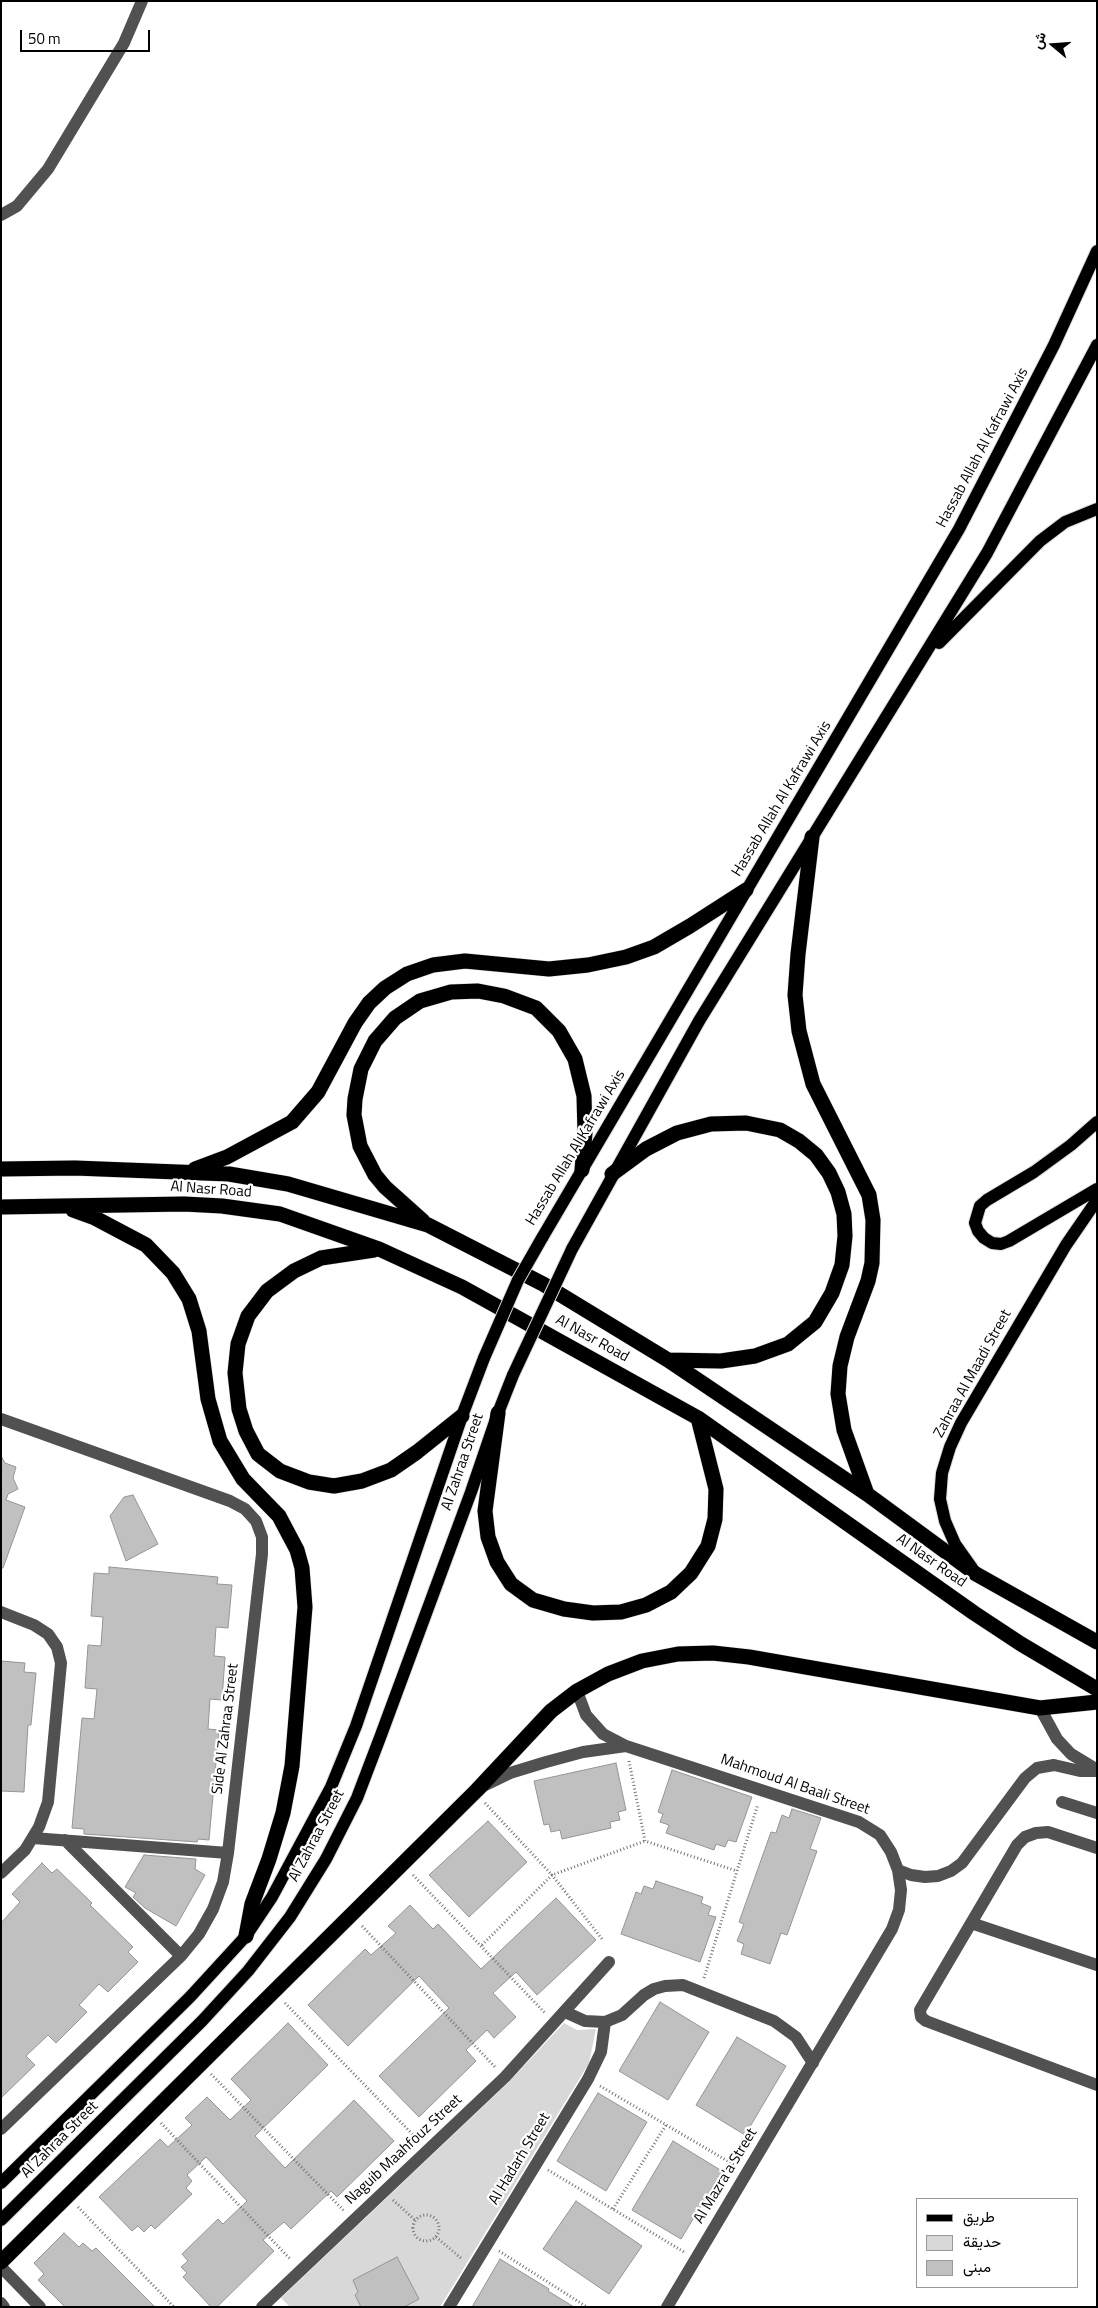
<!DOCTYPE html>
<html>
<head>
<meta charset="utf-8">
<style>
	body { margin:0 }
	#map { position:relative; width:1098px; height:2308px; overflow:hidden; background:#fff; font-family:"Titillium Web",Vazirmatn,sans-serif }
	canvas { display:block }
	.frame { position:absolute; inset:0; border:2px solid #000; pointer-events:none }
	.legend { position:absolute; left:916px; top:2198px; width:162px; height:90px; box-sizing:border-box; background:#fff; border:1px solid #999; margin:0; padding:6px 9px; list-style:none; font-size:15px; color:#000 }
	.legend li { display:flex; align-items:center; gap:10px; height:25px }
	.legend b { width:25px; border:1px solid #999 }
	.north { position:absolute; left:1028px; top:20px; width:50px; height:50px; -webkit-text-stroke:4px #fff; paint-order:stroke; rotate:288deg; font-size:14px; font-weight:700; line-height:20px; text-align:center; color:#000 }
	.north::after { content:''; display:block; margin:auto; width:18px; height:22px; background:#000; clip-path:polygon(50% 0,100% 100%,50% 72%,0 100%) }
	.scale { position:absolute; left:20px; top:30px; width:130px; height:22px; box-sizing:border-box; border:2px solid #000; border-top:0; padding-left:6px; font-size:15px; line-height:18px; white-space:nowrap; color:#000; -webkit-text-stroke:4px #fff; paint-order:stroke }
</style>
</head>
<body>
<div id="map">
<canvas width="1098" height="2308"></canvas>
<div class="frame"></div>
<ul class="legend">
<li><b style="height:6px;background:#000"></b>طريق</li>
<li><b style="height:14px;background:#d8d8d8"></b>حديقة</li>
<li><b style="height:14px;background:#c0c0c0"></b>مبنى</li>
</ul>
<div class="north">ش</div>
<div class="scale">50 m</div>
</div>
<script>
const context = document.querySelector('canvas').getContext('2d');
context.lineJoin = 'round';
function paint(path, color) { context.fillStyle = color; context.fill(path, 'evenodd'); }
const toPath = rows => new Path2D(rows.map(r => 'M' + r).join(''));
function strokePath(path, color, width, dash) { context.strokeStyle = color; context.lineWidth = width; context.lineCap = dash ? 'butt' : 'round'; context.setLineDash(dash || []); context.stroke(path); }
function label(font, color, halo, rows, align = 'center') {
  context.font = font + ' "Titillium Web",sans-serif'; context.lineWidth = 4.5; context.setLineDash([]); context.textBaseline = 'middle'; context.strokeStyle = halo; context.fillStyle = color; for (const [text, x, y, turn = 0] of rows) {
    context.save(); context.translate(x, y); context.rotate((+turn || 0) * Math.PI / 180); context.textAlign = isNaN(turn) ? turn : align; if (halo) context.strokeText(text, 0, 0); context.fillText(text, 0, 0); context.restore();
  }
}
paint(toPath([
	[564,2023,577,2030,596,2029,589,2063,440,2307,290,2307,281,2298,508,2083]
]), '#d8d8d8');
const building = toPath([
	[1,1456,5,1463,16,1467,13,1478,18,1489,8,1494,6,1500,25,1507,3,1568,1,1568,1,1456],
	[133,1495,158,1544,126,1561,110,1516,124,1497,133,1495],
	[109,1567,218,1577,217,1584,232,1585,228,1628,216,1627,214,1656,225,1657,222,1700,210,1699,208,1729,219,1730,209,1840,198,1839,197,1842,84,1834,84,1829,72,1828,82,1718,94,1719,97,1689,85,1688,88,1645,101,1646,103,1617,91,1616,94,1573,109,1574,109,1567],
	[1,1661,25,1663,24,1672,36,1673,31,1725,28,1725,24,1792,1,1791,1,1661],
	[616,1763,626,1810,618,1812,620,1820,610,1822,611,1828,562,1839,560,1830,551,1832,549,1824,544,1825,534,1781,616,1763],
	[672,1770,752,1797,736,1842,728,1840,725,1847,716,1844,714,1850,666,1833,669,1825,660,1822,663,1814,658,1812,672,1770],
	[792,1809,821,1818,810,1849,817,1851,787,1935,781,1933,770,1964,741,1954,744,1944,737,1941,744,1924,739,1922,771,1832,776,1833,782,1815,789,1818,792,1809],
	[488,1821,527,1862,469,1917,429,1875,488,1821],
	[144,1855,196,1859,195,1869,205,1875,176,1926,145,1908,133,1897,136,1893,125,1887,144,1855],
	[42,1863,52,1873,57,1869,92,1903,90,1905,133,1947,128,1952,138,1962,108,1992,99,1984,79,2005,87,2012,56,2043,48,2035,26,2056,35,2065,1,2098,1,1923,20,1902,12,1894,42,1863],
	[656,1881,703,1897,701,1903,711,1907,708,1915,716,1917,700,1962,621,1934,636,1892,641,1894,644,1886,653,1889,656,1881],
	[556,1898,596,1940,537,1995,516,1972,493,1993,516,2017,494,2038,487,2030,466,2050,476,2061,419,2117,379,2076,449,2008,419,1976,348,2046,308,2005,365,1949,371,1955,396,1933,388,1926,410,1905,433,1929,438,1924,481,1969,556,1898],
	[660,2002,709,2032,668,2100,619,2071,660,2002],
	[288,2023,328,2065,255,2136,285,2168,354,2100,394,2141,337,2197,331,2191,291,2229,284,2222,263,2240,274,2251,217,2307,211,2307,183,2277,187,2273,181,2267,188,2261,182,2254,218,2219,223,2224,247,2201,206,2157,187,2175,192,2181,186,2188,192,2194,155,2229,151,2225,144,2232,138,2226,132,2231,99,2197,160,2139,168,2147,192,2125,185,2118,207,2097,230,2120,251,2100,231,2079,288,2023],
	[737,2037,786,2066,745,2135,696,2105,737,2037],
	[598,2093,647,2122,606,2191,557,2161,598,2093],
	[673,2141,722,2171,681,2239,632,2210,673,2141],
	[576,2201,642,2246,609,2294,543,2249,576,2201],
	[64,2233,79,2247,83,2243,92,2251,96,2248,155,2307,65,2307,38,2280,44,2274,34,2263,64,2233],
	[397,2257,419,2299,404,2307,361,2307,355,2295,358,2292,353,2280,397,2257],
	[500,2259,549,2289,548,2291,574,2307,472,2307,500,2259]
]);
paint(building, '#c0c0c0');
strokePath(building, '#959595', 1);
const major = toPath([
	[939,643,1040,541,1065,522,1097,509],
	[1097,1122,1071,1145,1034,1172,987,1200,980,1206,975,1223,978,1231,984,1238,992,1243,1001,1244,1009,1241,1097,1189],
	[542,1238,959,529,1054,345,1097,251],
	[572,1249,699,1021,987,553,1097,345],
	[972,1568,955,1544,945,1521,940,1499,942,1473,950,1447,961,1423,1066,1245,1097,1200],
	[1,2183,190,1997,246,1936,272,1897,331,1787,356,1726,462,1416,484,1358],
	[1,2220,202,2021,248,1971,290,1917,326,1859,357,1798,381,1735,471,1492,498,1413,513,1375]
]);
const highway = toPath([
	[812,837,798,954,795,995,799,1031,813,1084,869,1195,873,1220,872,1263,868,1281,847,1337,840,1366,838,1394,844,1430,867,1494],
	[1,1169,75,1168,229,1174,288,1184,428,1225,543,1284,668,1360,867,1494,976,1574,1097,1642],
	[195,1169,227,1157,292,1122,318,1092,355,1023,369,1003,385,988,407,974,433,965,465,961,549,969,588,965,626,957,654,947,690,926,746,890],
	[612,1174,646,1149,677,1133,711,1124,746,1123,780,1130,799,1141,816,1155,829,1173,838,1192,844,1214,845,1236,842,1265,832,1293,815,1322,788,1344,755,1356,721,1361,668,1360],
	[1,1207,184,1204,222,1206,280,1214,379,1249,462,1287,698,1418,974,1613,1021,1644,1097,1689],
	[73,1210,95,1218,146,1245,173,1273,189,1299,199,1331,208,1399,220,1441,243,1479,279,1516,297,1550,302,1568,305,1607,292,1766,283,1813,269,1859,252,1904,246,1936],
	[423,1221,385,1187,375,1175,360,1146,354,1115,355,1099,361,1069,375,1041,395,1018,420,1001,451,992,478,991,504,996,536,1008,559,1031,575,1059,584,1096,585,1133,582,1170],
	[374,1250,321,1258,294,1271,267,1291,248,1316,238,1344,235,1373,239,1409,246,1431,258,1454,280,1471,309,1482,334,1486,362,1481,391,1470,417,1452,462,1416],
	[498,1413,485,1511,488,1537,497,1562,511,1584,533,1600,564,1609,593,1613,621,1612,646,1605,671,1592,691,1573,708,1546,715,1519,716,1489,698,1418],
	[1,2262,477,1790,551,1711,577,1691,608,1674,642,1661,678,1654,713,1653,749,1657,1040,1708,1097,1702]
]);
strokePath(major, '#dbdbdb', 14);
strokePath(highway, '#dbdbdb', 16);
strokePath(toPath([
	[629,1761,645,1841,737,1871,758,1804],
	[485,1803,552,1875,602,1939],
	[413,1875,545,2013],
	[362,1926,495,2067],
	[482,1945,552,1875,645,1841],
	[704,1978,737,1871],
	[285,2003,418,2140],
	[211,2074,344,2211],
	[600,2086,736,2166],
	[161,2123,291,2260],
	[548,2170,684,2252],
	[393,2200,415,2220],
	[78,2207,174,2307],
	[613,2209,666,2125],
	'413 2228a13 13 0 1 1 26 0a13 13 0 1 1-26 0Z',
	[436,2237,462,2259],
	[499,2251,587,2307]
]), '#737373', 3, [1, 2.5]);
strokePath(toPath([
	[1,215,17,206,48,169,124,43,142,1],
	[1,1419,230,1501,245,1509,256,1521,262,1537,262,1554,228,1853,223,1882,213,1909,199,1934,181,1956,1,2129],
	[1,1612,34,1625,48,1634,57,1647,61,1663,48,1802,39,1827,25,1850,1,1873],
	[577,1691,586,1715,603,1734,626,1746,859,1822,880,1835,891,1852,898,1870,901,1890,899,1910,892,1929,667,2307],
	[1040,1708,1057,1739,1071,1754,1096,1769],
	[481,1787,510,1773,546,1762,583,1752,626,1746],
	[1062,1802,1097,1813],
	[33,1838,228,1853],
	[65,1840,181,1956],
	[1097,1848,1048,1832,1036,1833,1025,1837,1017,1845,920,2010,921,2017,926,2021,1097,2085],
	[898,1870,911,1875,925,1877,938,1876,951,1871,962,1863,1025,1778,1037,1768,1054,1765,1080,1771,1097,1771],
	[971,1923,1097,1965],
	[565,2012,585,2021,605,2022,622,2015,644,1995,654,1989,665,1986,683,1985,774,2021,796,2037,813,2063],
	[1,2267,40,2307],
	[1,2303,4,2307],
	[262,2307,505,2077,609,1962],
	[449,2307,588,2079,601,2052,605,2022]
]), '#515151', 12);
strokePath(major, '#000', 12);
strokePath(highway, '#000', 15);
const majorBridge = toPath([
	[484,1358,518,1280,542,1238],
	[513,1375,572,1249]
]);
strokePath(majorBridge, '#dbdbdb', 14, []);
strokePath(majorBridge, '#000', 12);
label('15px', '#000', '#fff', [
	["Hassab Allah Al Kafrawi Axis",983,448,-62],
	["Hassab Allah Al Kafrawi Axis",782,799,-59],
	["Hassab Allah Al Kafrawi Axis",576,1148,-59],
	["Al Nasr Road",211,1190,4],
	["Al Nasr Road",592,1339,29],
	["Zahraa Al Maadi Street",973,1374,-61],
	["Al Zahraa Street",463,1462,-71],
	["Al Nasr Road",931,1561,35],
	["Side Al Zahraa Street",226,1729,-83],
	["Mahmoud Al Baali Street",795,1785,19],
	["Al Zahraa Street",317,1836,-62],
	["Al Zahraa Street",60,2140,-45],
	["Naguib Maahfouz Street",404,2150,-43],
	["Al Hadarh Street",520,2159,-59],
	["Al Mazra'a Street",726,2176,-59]
]);
</script>
</body>
</html>
